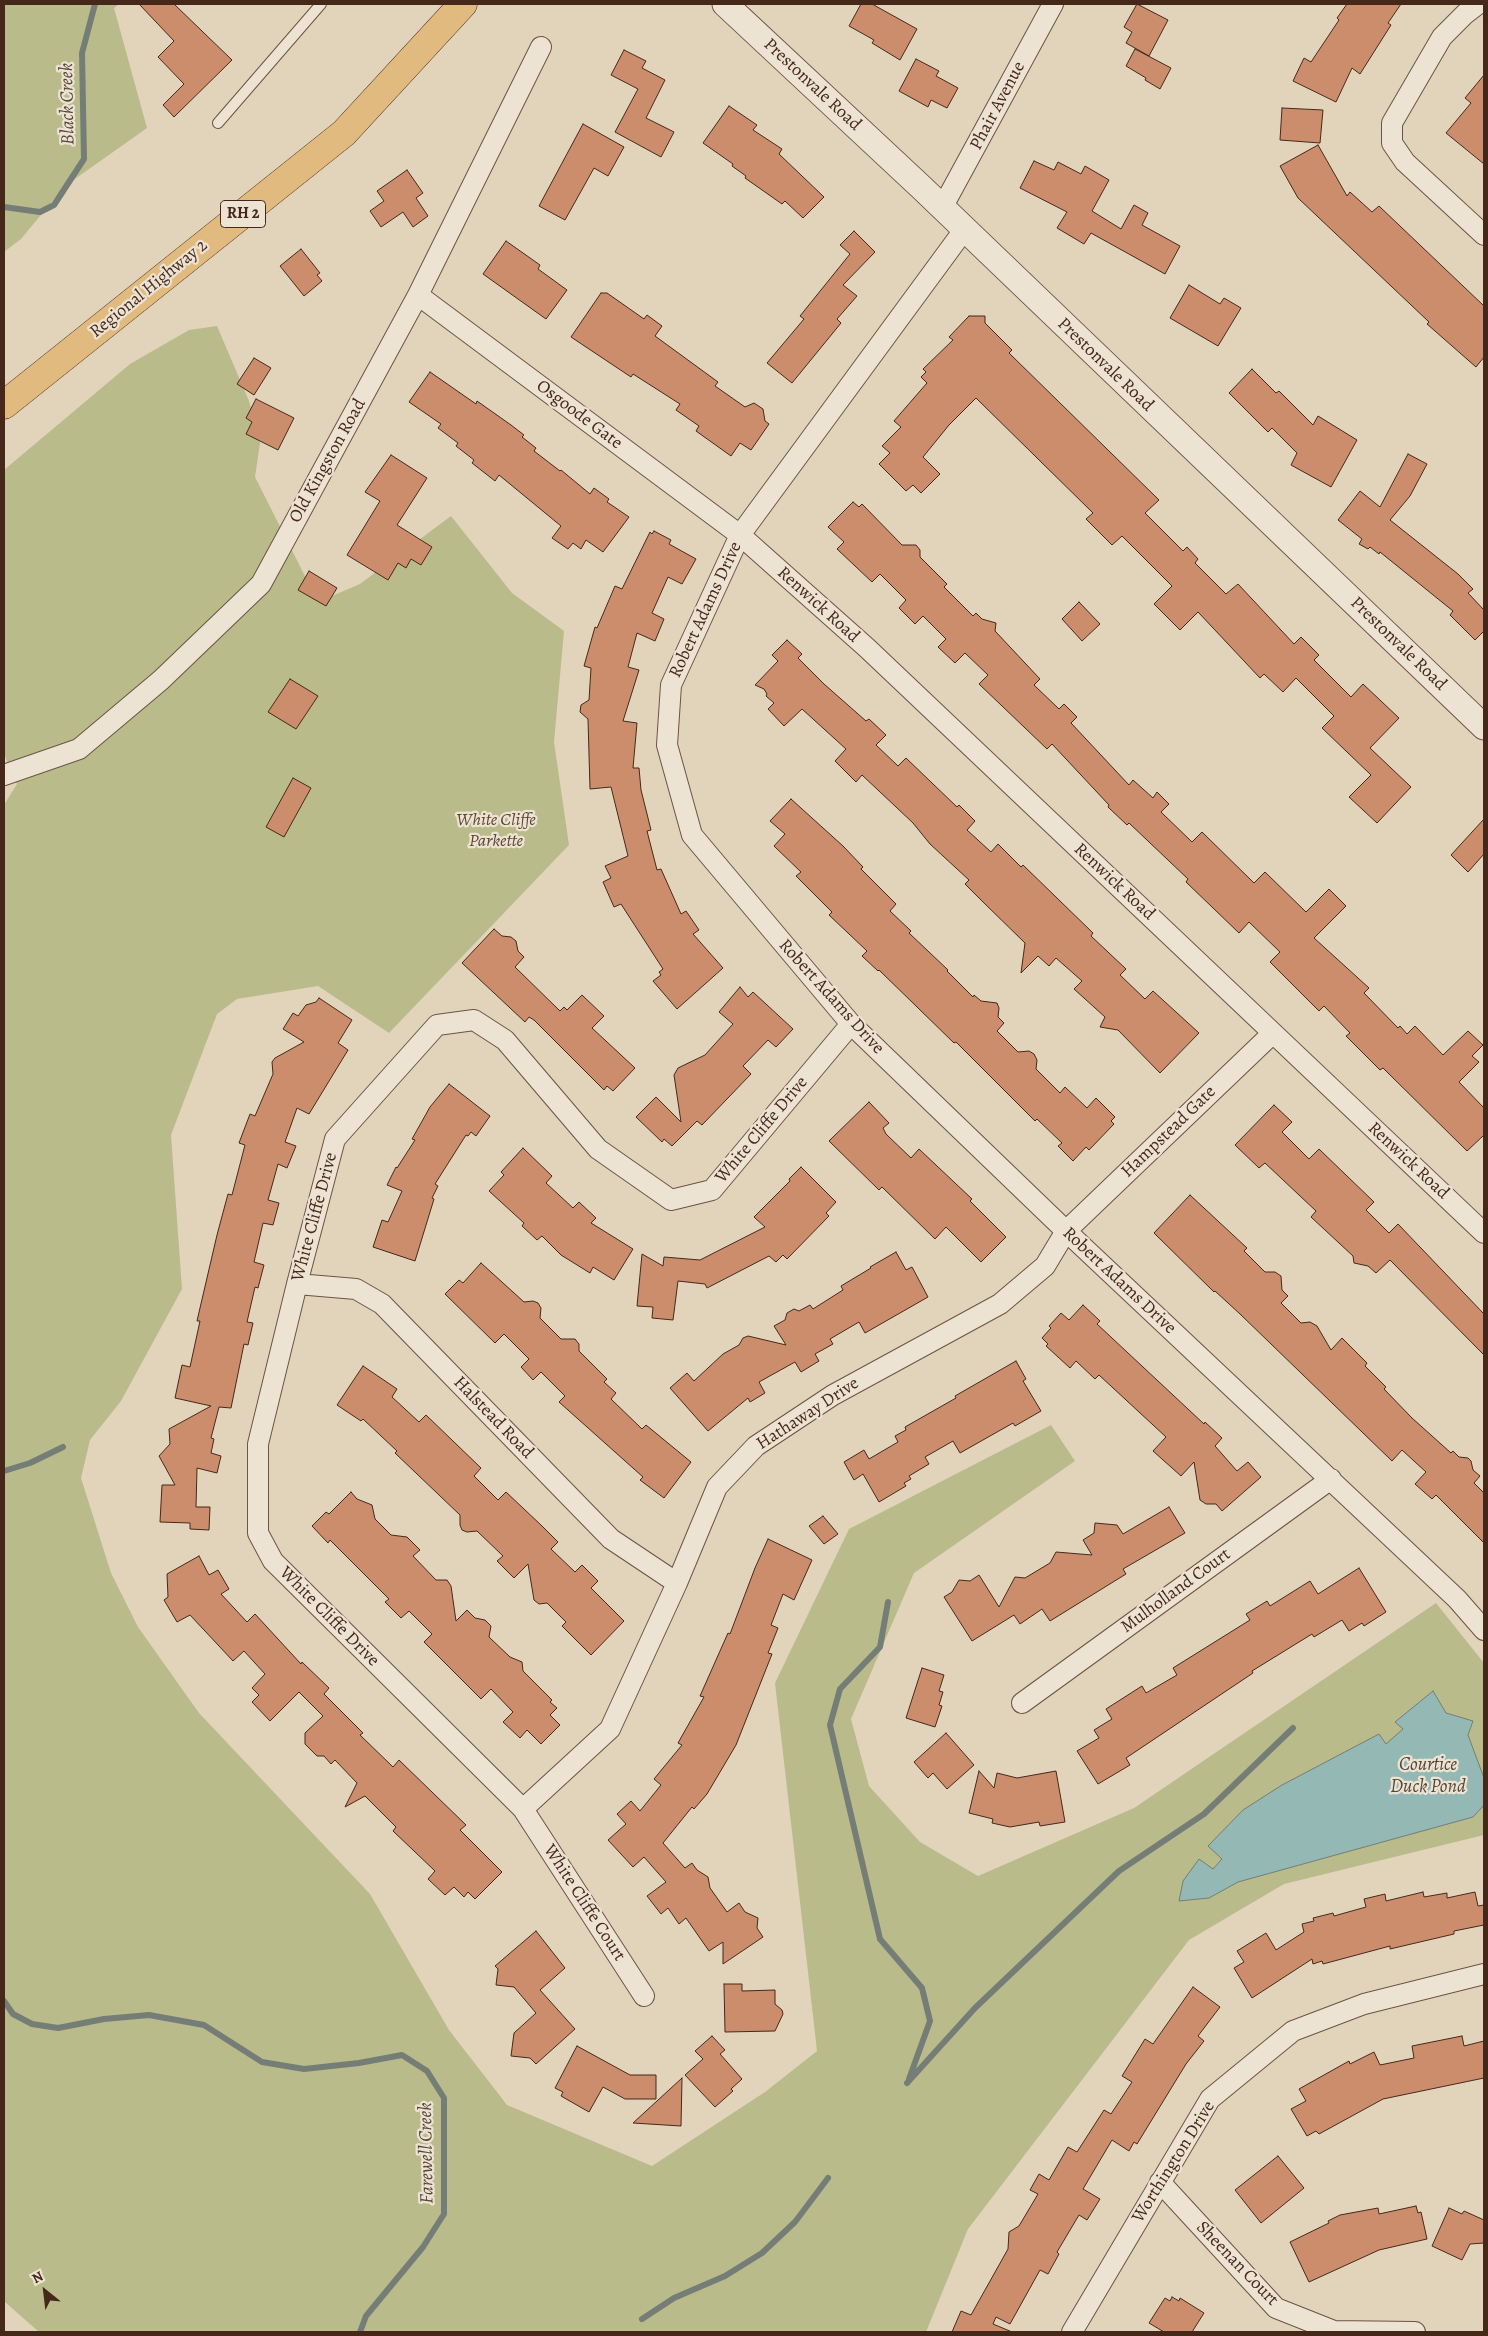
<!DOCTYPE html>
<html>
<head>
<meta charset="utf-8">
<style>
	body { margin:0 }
	#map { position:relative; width:1488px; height:2336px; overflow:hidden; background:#e1d4bb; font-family:Alegreya,serif }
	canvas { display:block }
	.frame { position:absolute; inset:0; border:5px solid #46281b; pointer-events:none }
	.north { position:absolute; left:20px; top:2266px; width:50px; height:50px; -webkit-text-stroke:4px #ece3d3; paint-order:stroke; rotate:331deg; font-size:14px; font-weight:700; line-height:20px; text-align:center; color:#46281b }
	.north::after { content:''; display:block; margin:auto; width:18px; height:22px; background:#46281b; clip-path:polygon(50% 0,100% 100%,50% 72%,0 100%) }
</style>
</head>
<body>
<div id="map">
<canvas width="1488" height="2336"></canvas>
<div class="frame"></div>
<div class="north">N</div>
</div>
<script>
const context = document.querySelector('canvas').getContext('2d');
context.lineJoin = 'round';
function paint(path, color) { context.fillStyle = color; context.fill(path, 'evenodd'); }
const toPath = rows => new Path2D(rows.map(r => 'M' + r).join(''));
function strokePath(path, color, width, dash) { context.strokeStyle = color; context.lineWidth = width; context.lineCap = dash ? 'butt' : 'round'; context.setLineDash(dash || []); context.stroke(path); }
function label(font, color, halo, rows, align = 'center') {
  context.font = font + ' Alegreya,serif'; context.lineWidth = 4.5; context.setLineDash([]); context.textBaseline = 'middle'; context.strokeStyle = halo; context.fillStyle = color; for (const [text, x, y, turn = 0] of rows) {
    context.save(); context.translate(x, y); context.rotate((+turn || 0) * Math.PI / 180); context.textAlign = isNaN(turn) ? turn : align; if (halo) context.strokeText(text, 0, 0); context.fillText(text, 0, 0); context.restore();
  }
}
paint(toPath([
	[4,4,119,4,114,8,147,128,65,186,21,239,4,252],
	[217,326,249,401,260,443,255,477,315,596,325,599,360,584,451,516,512,593,564,631,554,742,569,845,389,1033,318,986,237,999,217,1014,171,1135,182,1289,121,1401,90,1440,81,1478,111,1573,138,1627,199,1713,370,1894,449,2030,507,2105,652,2166,765,2092,817,2051,775,1683,849,1529,1051,1425,1075,1461,914,1573,851,1719,869,1786,920,1842,978,1876,1134,1808,1436,1603,1484,1663,1484,1835,1284,1884,1189,1940,968,2229,926,2332,39,2332,5,2302,4,805,17,784,4,754,4,470,130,364,189,330]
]), '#babb8b');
const water = toPath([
	[1433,1691,1446,1713,1473,1721,1468,1735,1484,1778,1484,1805,1473,1817,1238,1882,1209,1898,1179,1901,1183,1881,1199,1859,1213,1869,1222,1859,1208,1846,1243,1810,1282,1785,1379,1734,1386,1744,1403,1729,1395,1722,1433,1691]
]);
paint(water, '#94b8b3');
strokePath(water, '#757e76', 1);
strokePath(toPath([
	[4,207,40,212,54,205,84,159,82,53,95,4],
	[4,1471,30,1463,63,1447],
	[888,1602,880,1647,840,1689,830,1725,880,1939,922,1988,930,2021,909,2079],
	[4,2001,13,2014,32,2024,58,2028,104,2019,149,2015,204,2025,262,2062,304,2069,359,2063,402,2055,427,2071,444,2098,444,2214,423,2247,366,2316,360,2332],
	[907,2083,975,2008,1119,1871,1204,1814,1293,1728],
	[642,2319,674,2298,725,2276,762,2253,795,2222,828,2178]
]), '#757e76', 6);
const building = toPath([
	[139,4,174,4,232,60,174,117,163,105,184,84,158,57,174,41,139,4],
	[861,4,872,4,917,29,900,60,872,43,874,40,849,26,861,4],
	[1137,4,1168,20,1149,56,1126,43,1132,32,1124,27,1137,4],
	[1347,4,1401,4,1388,23,1391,25,1360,74,1352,68,1336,102,1293,81,1304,58,1311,62,1339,20,1337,18,1347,4],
	[1135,49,1171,68,1160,89,1145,80,1146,78,1126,66,1135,49],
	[624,50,646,61,642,68,665,80,646,118,674,132,661,157,615,132,638,89,611,75,624,50],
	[916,59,939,71,936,76,958,88,947,108,931,100,928,107,899,91,916,59],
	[1484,75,1484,164,1446,133,1471,103,1465,98,1484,75],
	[729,106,757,125,753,130,782,149,779,154,824,197,803,218,785,201,782,204,745,178,746,176,732,166,733,164,703,143,729,106],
	[1282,108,1323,110,1320,143,1280,140,1282,108],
	[583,124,624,147,608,176,594,168,565,220,539,206,583,124],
	[1318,145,1347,196,1350,192,1372,212,1379,206,1484,306,1484,357,1476,367,1427,324,1429,322,1298,198,1280,166,1318,145],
	[1034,161,1054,170,1058,162,1081,174,1085,166,1109,180,1092,211,1121,229,1134,205,1148,213,1142,225,1180,246,1165,274,1091,233,1084,244,1057,228,1067,212,1020,188,1034,161],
	[407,170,423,193,416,198,428,216,413,227,403,212,381,227,370,211,384,201,377,191,407,170],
	[854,231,875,252,843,285,857,296,837,319,841,323,792,383,767,363,804,319,800,316,850,254,840,245,854,231],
	[506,241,540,265,538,269,567,290,546,319,483,274,506,241],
	[301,249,320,273,317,275,322,281,304,296,280,266,301,249],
	[1189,285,1220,304,1224,298,1241,308,1218,346,1170,318,1189,285],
	[601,293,607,293,644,319,647,315,662,326,655,336,718,382,715,386,745,407,754,403,763,409,765,421,769,424,751,450,740,443,731,456,696,431,699,426,676,410,680,404,633,374,631,377,571,337,601,293],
	[969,316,985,316,985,323,1012,350,1009,353,1159,500,1145,513,1183,551,1187,547,1198,559,1195,563,1226,594,1238,584,1294,644,1301,637,1319,655,1314,660,1351,697,1363,684,1399,718,1370,748,1411,787,1377,823,1349,797,1371,775,1322,728,1334,716,1296,678,1283,692,1264,674,1260,678,1198,612,1180,630,1154,604,1172,586,1122,536,1112,545,1086,519,1093,513,976,398,949,425,923,457,940,474,921,493,913,485,906,491,879,464,890,453,882,446,901,427,894,421,927,383,921,377,926,372,923,369,953,340,949,337,969,316],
	[254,358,271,368,254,395,237,384,254,358],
	[1252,369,1276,393,1279,391,1313,425,1318,416,1357,440,1331,487,1291,465,1297,453,1272,428,1268,432,1229,393,1252,369],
	[430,372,476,404,477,401,511,425,524,435,522,437,536,448,534,451,560,471,561,470,590,494,594,488,609,499,607,502,629,517,603,552,586,540,581,549,573,543,568,549,552,538,561,526,499,475,495,481,472,463,474,460,456,446,458,443,438,428,441,424,409,402,430,372],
	[256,399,294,418,278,450,246,434,252,422,246,418,256,399],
	[1408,454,1427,464,1410,496,1390,520,1458,574,1473,589,1468,593,1484,610,1484,631,1475,640,1450,615,1453,611,1380,552,1379,554,1370,547,1368,549,1359,544,1362,539,1338,520,1360,491,1380,507,1408,454],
	[391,455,427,478,397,525,432,547,421,565,411,559,406,568,398,563,388,580,347,555,380,501,365,492,391,455],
	[853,502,859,507,862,504,902,545,916,545,920,550,920,557,947,584,944,587,973,616,976,613,982,619,996,623,995,631,1040,679,1034,685,1059,709,1064,704,1077,717,1071,723,1129,785,1133,780,1153,798,1157,792,1169,804,1161,812,1192,842,1202,832,1254,883,1265,872,1306,912,1329,889,1346,906,1314,938,1369,988,1364,993,1398,1028,1400,1026,1407,1034,1415,1026,1443,1055,1468,1031,1483,1045,1472,1056,1479,1062,1459,1082,1484,1108,1484,1135,1467,1151,1383,1068,1380,1070,1346,1036,1350,1033,1324,1006,1319,1011,1270,962,1280,952,1249,922,1239,933,1186,882,1188,879,1129,823,1127,825,1108,807,1109,805,1052,744,1047,749,979,684,988,675,965,653,955,663,938,647,946,639,923,616,915,624,899,608,906,600,880,574,872,582,837,549,844,542,828,527,853,502],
	[654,531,671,540,669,544,696,559,682,584,668,577,652,613,664,619,655,641,637,633,628,667,639,670,623,721,637,723,633,768,639,768,641,790,651,830,647,831,657,870,661,869,681,914,686,911,699,930,693,934,723,968,677,1009,653,981,661,975,659,972,663,969,621,904,614,907,603,882,611,878,605,866,628,856,611,787,590,789,588,719,580,712,581,705,589,700,591,668,584,666,595,627,597,628,615,586,622,589,650,532,652,534,654,531],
	[309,571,337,588,326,606,298,590,309,571],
	[1079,602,1100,624,1082,641,1062,619,1079,602],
	[787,640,802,654,798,658,824,684,866,721,869,719,886,735,876,745,898,766,906,758,957,807,959,805,975,821,967,830,991,852,998,844,1021,867,1023,865,1093,933,1091,936,1126,969,1120,975,1145,999,1153,991,1199,1033,1160,1073,1118,1030,1100,1027,1105,1017,1074,989,1082,981,1056,958,1049,966,1038,956,1021,973,1025,943,982,901,965,884,969,880,930,844,913,823,862,775,856,782,835,761,846,749,802,709,784,726,768,709,774,703,766,696,767,694,764,689,755,685,778,661,772,655,787,640],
	[290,679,318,696,296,729,268,712,290,679],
	[293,778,311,788,284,837,266,827,293,778],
	[791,799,843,846,863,867,861,869,896,904,890,911,911,931,909,933,948,970,947,971,973,997,974,995,981,1001,997,1003,999,1008,998,1017,1004,1023,997,1031,1018,1052,1029,1051,1034,1054,1037,1060,1036,1069,1060,1093,1065,1087,1087,1108,1096,1098,1115,1117,1111,1121,1114,1124,1089,1150,1086,1147,1073,1161,1058,1146,1062,1143,1037,1119,1035,1121,956,1042,954,1043,879,970,878,971,862,956,867,951,829,915,832,912,796,876,801,872,774,846,785,834,770,821,791,799],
	[1484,819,1484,854,1468,872,1451,855,1484,819],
	[494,929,502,936,511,937,516,941,518,951,524,957,515,967,560,1011,564,1007,567,1010,582,995,604,1016,592,1028,635,1068,613,1091,607,1086,604,1090,534,1020,529,1017,525,1022,462,963,494,929],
	[740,987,748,997,753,992,793,1029,776,1047,768,1040,743,1066,751,1074,702,1125,697,1121,672,1146,664,1139,662,1142,636,1117,656,1097,681,1122,674,1075,678,1068,705,1055,733,1024,719,1012,740,987],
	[319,998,352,1020,338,1043,348,1050,309,1114,297,1108,285,1142,296,1146,287,1168,278,1164,268,1200,279,1203,273,1225,263,1223,254,1262,264,1265,258,1288,255,1287,247,1322,253,1323,248,1345,244,1344,231,1408,219,1407,211,1438,214,1439,211,1453,221,1456,217,1473,197,1468,196,1507,210,1507,209,1530,190,1529,190,1523,160,1522,162,1485,175,1485,159,1456,170,1444,169,1429,211,1406,175,1398,182,1365,190,1367,200,1321,197,1321,200,1308,217,1235,228,1194,232,1195,245,1145,239,1143,250,1114,255,1116,273,1074,272,1062,275,1058,304,1042,283,1029,293,1013,298,1016,306,1005,316,1002,319,998],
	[449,1084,490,1116,476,1136,471,1132,468,1136,466,1135,435,1184,438,1186,432,1198,434,1199,415,1261,373,1247,382,1220,388,1222,402,1191,387,1185,396,1167,397,1168,415,1140,412,1139,430,1107,449,1084],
	[869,1102,889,1123,883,1128,886,1134,911,1158,919,1149,972,1199,970,1201,1006,1237,981,1262,946,1227,935,1239,882,1187,879,1190,829,1141,869,1102],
	[1274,1105,1292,1122,1282,1132,1309,1159,1319,1149,1374,1202,1366,1210,1389,1233,1398,1224,1484,1314,1484,1355,1390,1260,1376,1273,1368,1266,1354,1263,1353,1256,1311,1217,1316,1211,1265,1163,1259,1168,1235,1145,1274,1105],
	[523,1148,552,1176,546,1183,573,1208,579,1202,596,1218,591,1223,633,1249,614,1280,593,1267,590,1273,561,1255,542,1236,537,1240,522,1226,524,1223,489,1191,504,1175,501,1172,523,1148],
	[801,1167,836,1202,826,1213,829,1216,787,1259,783,1255,776,1262,769,1256,707,1288,705,1284,678,1281,673,1320,652,1318,653,1307,637,1306,642,1254,663,1266,664,1257,700,1260,765,1227,754,1217,790,1181,789,1179,801,1167],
	[1190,1195,1247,1248,1244,1251,1265,1272,1275,1272,1281,1276,1282,1290,1288,1296,1281,1303,1301,1323,1310,1322,1317,1326,1331,1350,1342,1338,1367,1363,1365,1366,1386,1387,1384,1389,1412,1418,1451,1453,1453,1451,1459,1457,1468,1458,1471,1461,1473,1470,1480,1476,1474,1483,1484,1493,1484,1543,1436,1495,1432,1499,1415,1484,1426,1472,1402,1450,1392,1461,1240,1314,1215,1291,1214,1292,1154,1233,1190,1195],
	[896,1252,906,1270,912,1267,928,1297,865,1333,859,1322,830,1339,833,1344,815,1354,819,1361,801,1372,795,1362,759,1382,765,1393,750,1402,748,1398,708,1431,670,1388,687,1373,694,1381,723,1354,739,1345,743,1338,748,1336,786,1345,774,1326,785,1320,787,1313,794,1309,799,1311,810,1305,813,1309,843,1290,841,1286,871,1268,870,1267,896,1252],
	[481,1263,524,1302,533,1301,538,1303,541,1308,540,1318,561,1339,575,1339,579,1344,579,1351,607,1379,604,1382,616,1393,611,1399,642,1429,646,1425,691,1462,664,1498,640,1480,643,1477,559,1402,565,1396,541,1372,533,1380,521,1367,529,1359,504,1334,495,1343,445,1294,459,1280,463,1283,481,1263],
	[1083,1305,1100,1321,1097,1324,1204,1424,1205,1422,1222,1438,1215,1446,1237,1471,1248,1462,1261,1477,1222,1511,1216,1504,1206,1504,1200,1500,1194,1462,1181,1476,1153,1451,1166,1437,1099,1375,1095,1379,1076,1361,1070,1368,1046,1346,1048,1344,1042,1338,1051,1328,1049,1326,1061,1313,1069,1320,1083,1305],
	[1016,1361,1026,1379,1023,1381,1041,1411,1015,1426,1013,1423,960,1453,953,1441,925,1457,929,1464,909,1476,911,1479,904,1483,906,1486,879,1502,863,1474,854,1480,844,1462,864,1450,869,1459,898,1442,895,1436,906,1430,905,1427,956,1398,955,1396,1016,1361],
	[363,1366,397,1389,392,1397,419,1422,426,1415,481,1468,474,1476,498,1500,506,1492,542,1526,558,1542,551,1549,575,1572,582,1565,598,1581,591,1588,624,1621,591,1655,562,1626,566,1622,547,1603,539,1604,534,1600,528,1564,514,1578,497,1561,503,1556,477,1531,467,1532,462,1530,460,1525,460,1515,395,1453,397,1451,363,1419,361,1421,337,1405,363,1366],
	[351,1492,357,1499,372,1505,375,1519,391,1535,407,1537,420,1550,413,1556,436,1580,447,1580,451,1586,456,1621,467,1610,475,1618,485,1620,491,1626,489,1637,510,1657,522,1662,523,1671,552,1700,550,1702,557,1708,550,1715,560,1725,541,1744,527,1730,520,1738,503,1722,513,1712,491,1689,481,1699,424,1642,432,1634,409,1611,401,1618,385,1602,389,1599,330,1540,328,1543,312,1526,326,1512,329,1514,351,1492],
	[1169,1507,1185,1533,1123,1569,1126,1574,1050,1621,1042,1609,1020,1624,1014,1615,972,1641,944,1597,952,1592,959,1580,970,1581,979,1575,999,1607,1015,1577,1025,1578,1050,1563,1056,1552,1092,1555,1083,1540,1094,1533,1095,1523,1117,1525,1123,1534,1169,1507],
	[823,1516,838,1534,824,1544,809,1526,823,1516],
	[768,1539,812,1560,794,1600,783,1594,771,1625,778,1628,768,1653,772,1654,736,1745,707,1794,694,1809,692,1807,663,1843,685,1868,692,1863,697,1870,708,1877,710,1888,727,1912,739,1903,745,1912,758,1918,757,1928,763,1937,723,1964,723,1942,709,1951,686,1918,679,1924,668,1908,661,1914,647,1896,666,1882,644,1857,633,1867,608,1840,626,1824,617,1814,631,1801,640,1811,661,1785,654,1779,682,1745,678,1743,704,1697,700,1696,728,1633,730,1634,755,1568,768,1539],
	[199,1556,209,1575,218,1570,229,1589,221,1594,247,1622,255,1614,301,1664,302,1662,329,1688,324,1694,363,1733,360,1735,393,1767,399,1760,466,1825,460,1830,502,1872,475,1899,468,1892,464,1897,454,1887,445,1895,428,1879,435,1871,393,1831,396,1827,365,1796,345,1807,357,1783,335,1760,331,1764,324,1756,317,1756,305,1744,305,1733,323,1716,299,1692,270,1721,252,1702,259,1695,252,1688,265,1674,244,1651,233,1661,190,1615,177,1622,164,1600,168,1597,167,1574,199,1556],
	[1359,1568,1386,1612,1364,1626,1362,1623,1349,1631,1342,1620,1314,1637,1312,1634,1299,1642,1252,1671,1253,1673,1126,1758,1130,1765,1098,1784,1077,1751,1099,1738,1094,1730,1112,1719,1106,1709,1142,1686,1146,1693,1177,1675,1173,1668,1250,1620,1246,1614,1267,1601,1270,1606,1310,1581,1318,1594,1359,1568],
	[922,1668,944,1675,939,1691,943,1692,939,1705,942,1706,935,1727,906,1718,922,1668],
	[946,1733,974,1765,947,1789,933,1773,928,1778,914,1762,946,1733],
	[979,1771,994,1788,997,1773,1017,1778,1056,1771,1065,1822,1040,1826,1039,1822,1010,1827,992,1823,993,1819,969,1813,979,1771],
	[1423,1892,1424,1897,1447,1893,1447,1898,1475,1892,1478,1906,1484,1905,1484,1925,1454,1931,1454,1934,1390,1949,1390,1946,1323,1964,1322,1961,1313,1964,1312,1959,1252,1998,1234,1968,1244,1962,1237,1951,1266,1933,1276,1950,1304,1932,1302,1924,1314,1921,1313,1918,1333,1913,1334,1916,1366,1907,1364,1899,1385,1894,1386,1901,1423,1892],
	[536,1931,565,1968,540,1990,575,2029,536,2064,530,2058,511,2056,514,2033,536,2013,514,1987,496,1985,498,1969,495,1966,536,1931],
	[724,1984,742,1984,742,1991,775,1990,775,2004,782,2010,783,2014,775,2031,725,2032,724,1984],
	[1193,1987,1220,2007,1198,2036,1204,2041,1186,2064,1137,2144,1134,2142,1129,2151,1112,2140,1083,2189,1100,2199,1087,2220,1079,2215,1057,2252,1059,2254,1048,2274,1040,2270,1010,2324,996,2317,993,2324,1012,2332,952,2332,961,2311,971,2315,1008,2249,1009,2232,1019,2226,1038,2194,1030,2190,1039,2174,1049,2180,1068,2147,1077,2152,1104,2110,1111,2114,1132,2082,1122,2076,1145,2039,1153,2044,1193,1987],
	[712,2036,725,2050,720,2054,742,2079,731,2089,733,2091,715,2107,685,2075,703,2059,695,2051,712,2036],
	[1462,2036,1464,2046,1484,2041,1484,2078,1383,2099,1319,2134,1316,2131,1307,2136,1291,2109,1306,2101,1299,2089,1349,2061,1350,2064,1374,2052,1380,2065,1414,2058,1412,2046,1462,2036],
	[577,2046,630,2075,656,2075,656,2099,625,2099,603,2087,589,2112,561,2096,563,2092,555,2088,577,2046],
	[682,2078,681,2126,633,2123,682,2078],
	[1278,2156,1304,2188,1261,2223,1235,2190,1278,2156],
	[1416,2206,1418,2213,1421,2212,1427,2239,1379,2250,1309,2282,1290,2242,1329,2223,1328,2221,1340,2215,1378,2208,1379,2214,1416,2206],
	[1449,2208,1462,2214,1464,2211,1484,2220,1484,2243,1470,2244,1462,2260,1432,2246,1449,2208],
	[1172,2297,1179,2301,1180,2298,1204,2313,1192,2332,1164,2332,1149,2323,1165,2298,1170,2301,1172,2297]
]);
paint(building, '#cb8d6b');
strokePath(building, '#46281b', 1);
const service = toPath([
	[218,123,321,4]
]);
const minor = toPath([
	[1478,4,1465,14,1442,37,1392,123,1392,143,1405,162,1484,235],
	[942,208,1053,4],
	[964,230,740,535,671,685,667,745,692,835,851,1024,1066,1231,1457,1599,1484,1630],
	[418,295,740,535,867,648,1484,1233],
	[4,775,79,749,161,680,261,584,418,295,541,47],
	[297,1284,356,1289,382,1304,611,1539,677,1583],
	[1022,1703,1331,1479],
	[523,1809,610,1729,677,1583,717,1487,756,1446,833,1395,1000,1304,1045,1266,1066,1231,1273,1033],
	[644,1996,523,1809,273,1561,258,1533,258,1444,297,1284,335,1139,437,1025,474,1020,505,1040,598,1149,671,1200,712,1190,851,1024],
	[1160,2182,1276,2308,1334,2331,1415,2332],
	[1072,2332,1210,2099,1293,2031,1364,2004,1484,1974]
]);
const tertiary = toPath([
	[725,4,921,187,1484,727]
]);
const primary = toPath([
	[4,405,344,133,463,4]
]);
strokePath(service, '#6d5343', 12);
strokePath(minor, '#6d5343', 22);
strokePath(tertiary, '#6d5343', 27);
strokePath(primary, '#46281b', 29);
strokePath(service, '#ece3d3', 10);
strokePath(minor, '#ece3d3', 20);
strokePath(tertiary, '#ece3d3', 25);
strokePath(primary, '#e0ba7e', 28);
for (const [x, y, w] of [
	[243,214,45]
]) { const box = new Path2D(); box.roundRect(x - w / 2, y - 13.5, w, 27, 4); context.fillStyle = '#ece3d3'; context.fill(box); strokePath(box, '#46281b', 1); }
label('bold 16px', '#46281b', null, [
	["RH 2",243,214]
]);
label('18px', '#46281b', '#ece3d3', [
	["Prestonvale Road",812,85,43],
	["Phair Avenue",998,106,-62],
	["Regional Highway 2",149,289,-39],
	["Prestonvale Road",1105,365,44],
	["Osgoode Gate",579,415,37],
	["Old Kingston Road",328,461,-61],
	["Renwick Road",818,605,42],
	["Robert Adams Drive",706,610,-65],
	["Prestonvale Road",1398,644,44],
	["Renwick Road",1114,882,43],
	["Robert Adams Drive",831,997,48],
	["White Cliffe Drive",762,1130,-50],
	["Hampstead Gate",1169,1132,-44],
	["Renwick Road",1408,1161,43],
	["White Cliffe Drive",315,1217,-75],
	["Robert Adams Drive",1119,1281,43],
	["Hathaway Drive",808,1414,-33],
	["Halstead Road",493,1418,46],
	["Mulholland Court",1176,1591,-36],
	["White Cliffe Drive",329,1617,45],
	["White Cliffe Court",584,1903,57],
	["Worthington Drive",1174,2162,-58],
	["Sheenan Court",1237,2264,46]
]);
label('italic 18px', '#5d4531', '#ece3d3', [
	["White Cliffe",496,821],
	["Parkette",496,842]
]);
label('italic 19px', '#564539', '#ece3d3', [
	["Black Creek",68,104,-91],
	["Courtice",1428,1765],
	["Duck Pond",1428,1787],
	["Farewell Creek",427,2153,-91]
]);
</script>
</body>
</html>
